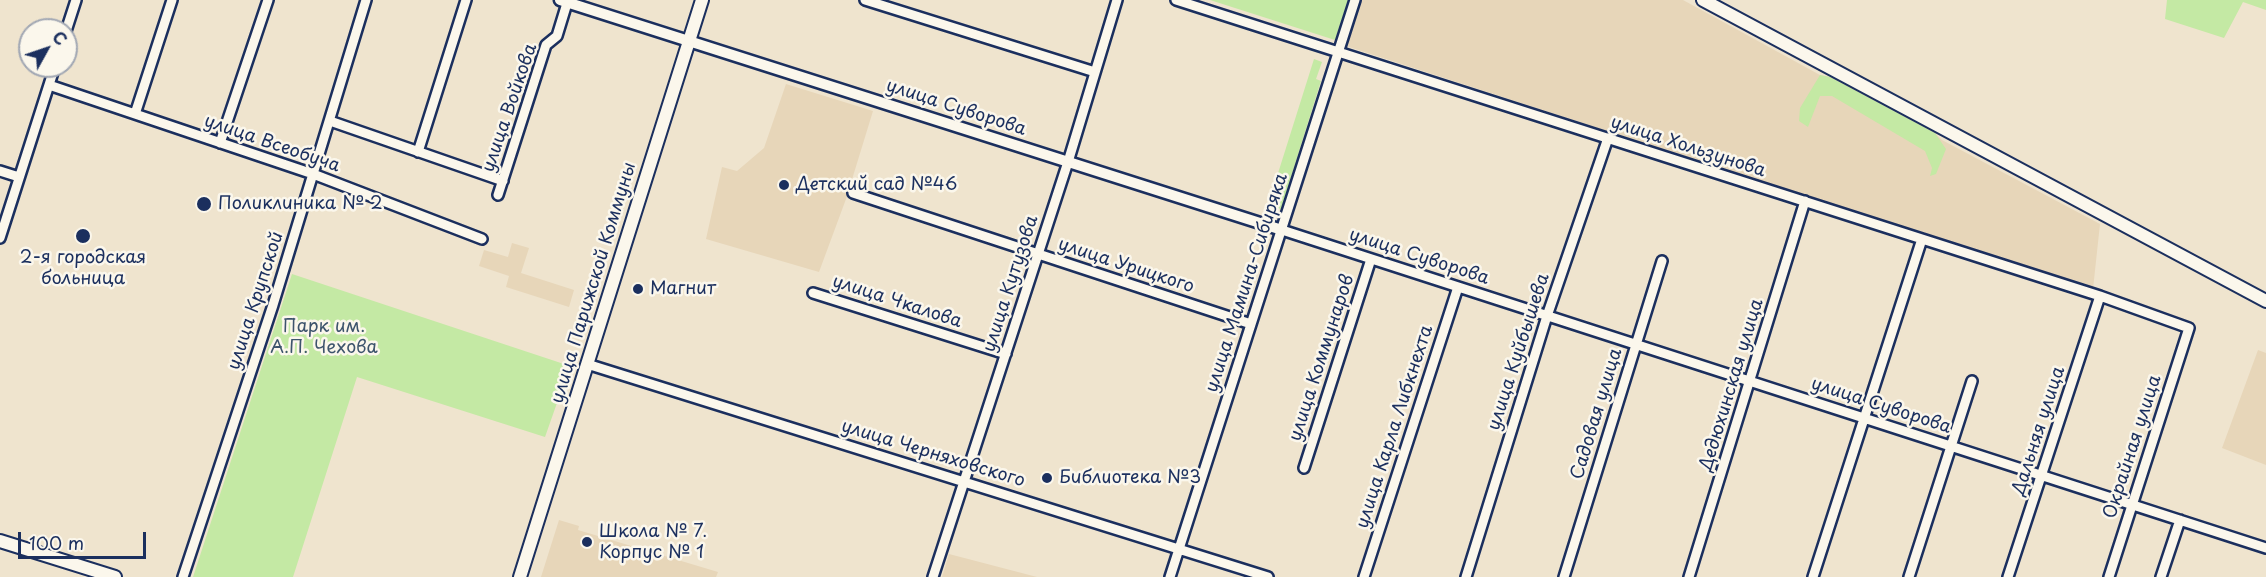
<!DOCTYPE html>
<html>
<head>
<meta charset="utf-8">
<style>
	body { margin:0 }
	#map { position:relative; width:2266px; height:577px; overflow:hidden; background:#efe4ce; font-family:"Playpen Sans",sans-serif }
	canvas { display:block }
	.north { position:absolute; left:18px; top:18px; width:60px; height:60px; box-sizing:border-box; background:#fbf7ec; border:2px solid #a1a7b3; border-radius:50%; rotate:50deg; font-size:16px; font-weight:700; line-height:24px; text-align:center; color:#1b2f5e }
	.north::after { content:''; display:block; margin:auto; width:21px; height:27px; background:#1b2f5e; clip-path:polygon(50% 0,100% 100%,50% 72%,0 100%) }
	.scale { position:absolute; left:18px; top:532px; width:128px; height:27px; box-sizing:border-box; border:3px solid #1b2f5e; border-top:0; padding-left:8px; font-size:18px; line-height:21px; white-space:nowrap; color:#1b2f5e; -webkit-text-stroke:4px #fbf7ec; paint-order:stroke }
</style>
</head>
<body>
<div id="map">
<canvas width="2266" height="577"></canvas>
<div class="north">С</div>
<div class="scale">100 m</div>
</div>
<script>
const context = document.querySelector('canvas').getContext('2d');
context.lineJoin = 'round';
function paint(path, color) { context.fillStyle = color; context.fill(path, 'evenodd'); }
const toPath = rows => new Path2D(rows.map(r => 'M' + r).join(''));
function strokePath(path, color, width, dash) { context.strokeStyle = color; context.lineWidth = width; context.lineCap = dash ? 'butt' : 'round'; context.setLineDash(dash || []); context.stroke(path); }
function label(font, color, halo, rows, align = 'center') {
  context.font = font + ' "Playpen Sans",sans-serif'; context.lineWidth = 5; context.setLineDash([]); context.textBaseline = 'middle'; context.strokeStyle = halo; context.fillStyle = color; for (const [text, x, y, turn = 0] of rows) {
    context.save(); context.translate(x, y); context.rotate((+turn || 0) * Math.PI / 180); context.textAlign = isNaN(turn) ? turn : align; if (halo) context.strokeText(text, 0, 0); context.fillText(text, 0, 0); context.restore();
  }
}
paint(toPath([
	[1361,0,1683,0,1820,75,1830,77,1935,133,1942,140,2100,224,2093,289,1346,46],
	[786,84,873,111,846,199,819,272,706,239,722,167,737,171,764,148],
	[512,243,529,248,521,273,574,290,569,307,506,287,509,276,479,266,484,250,508,257],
	[2258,350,2266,353,2266,465,2222,448],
	[559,520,579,526,578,530,718,572,716,577,541,577],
	[949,554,1037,577,942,577]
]), '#e7d6b9');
paint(toPath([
	[1210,0,1348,0,1335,40],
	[2167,0,2266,0,2266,10,2243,2,2224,38,2165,19],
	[1314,59,1322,62,1316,79,1321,81,1281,209,1268,205],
	[1820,75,1830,77,1935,133,1946,149,1936,174,1930,176,1932,168,1925,151,1832,96,1820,96,1808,127,1799,121,1800,108],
	[292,274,570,366,545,437,357,377,293,577,193,577]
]), '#c4e9a4');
const minor = toPath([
	[865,0,1095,72],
	[1176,0,2100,296,2189,328,2109,577],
	[66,31,76,0],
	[49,85,313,174,482,239],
	[135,114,172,0],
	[330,121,503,181],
	[220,143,268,0],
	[418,152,466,0],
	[0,171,19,177],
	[853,193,1251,324],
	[498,195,546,45,557,36,568,0],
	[1282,230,2266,548],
	[0,238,55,66],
	[813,293,1006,354],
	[587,364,1268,577],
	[1304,468,1371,259],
	[183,577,273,305,366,0],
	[933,577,1068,162,1117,0],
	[1170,577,1355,0],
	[1364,577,1458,287],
	[1466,577,1547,316,1608,138],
	[1564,577,1662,261],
	[1689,577,1805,201],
	[1813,577,1922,239],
	[1909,577,1972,381],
	[2008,577,2100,296],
	[2161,577,2180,520]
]);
const tertiary = toPath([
	[560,0,1282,230]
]);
const secondary = toPath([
	[1703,0,2266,301],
	[0,541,115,577],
	[520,577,702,0]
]);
strokePath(minor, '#1b2f5e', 14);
strokePath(tertiary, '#1b2f5e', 15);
strokePath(secondary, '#1b2f5e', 16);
strokePath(minor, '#fbf7ec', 9);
strokePath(tertiary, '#fbf7ec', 10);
strokePath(secondary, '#fbf7ec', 12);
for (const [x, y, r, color] of [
	[784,185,6,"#1b2f5e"],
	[204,204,8,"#1b2f5e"],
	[83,236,8,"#1b2f5e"],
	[638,289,6,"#1b2f5e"],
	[1047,478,6,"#1b2f5e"],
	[587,542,6,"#1b2f5e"]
]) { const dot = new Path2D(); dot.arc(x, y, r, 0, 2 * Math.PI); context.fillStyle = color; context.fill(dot); strokePath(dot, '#fbf7ec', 2); }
label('18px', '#1b2f5e', '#fbf7ec', [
	["улица Войкова",510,108,-71],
	["улица Суворова",956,108,18],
	["улица Всеобуча",272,144,19],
	["улица Хользунова",1688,147,18],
	["улица Суворова",1419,257,18],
	["улица Урицкого",1126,266,18],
	["улица Парижской Коммуны",594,283,-73],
	["улица Мамина-Сибиряка",1247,283,-72],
	["улица Кутузова",1011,284,-72],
	["улица Крупской",256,301,-72],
	["улица Чкалова",897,302,18],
	["улица Куйбышева",1519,352,-72],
	["улица Коммунаров",1322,358,-72],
	["Дедюхинская улица",1732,385,-73],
	["улица Суворова",1881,406,18],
	["Садовая улица",1597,414,-73],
	["улица Карла Либкнехта",1395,427,-72],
	["Дальняя улица",2039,431,-72],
	["Окрайная улица",2133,447,-72],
	["улица Черняховского",933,454,17]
]);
label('18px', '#1b2f5e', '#fbf7ec', [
	["Детский сад №46",796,185],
	["Поликлиника № 2",218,204],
	["2-я городская",83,258,"center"],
	["больница",83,279,"center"],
	["Магнит",650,289],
	["Библиотека №3",1059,478],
	["Школа № 7.",599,532],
	["Корпус № 1",599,553]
], 'left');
label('18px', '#3d546c', '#fbf7ec', [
	["Парк им.",324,327],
	["А.П. Чехова",324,348]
]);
</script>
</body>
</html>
